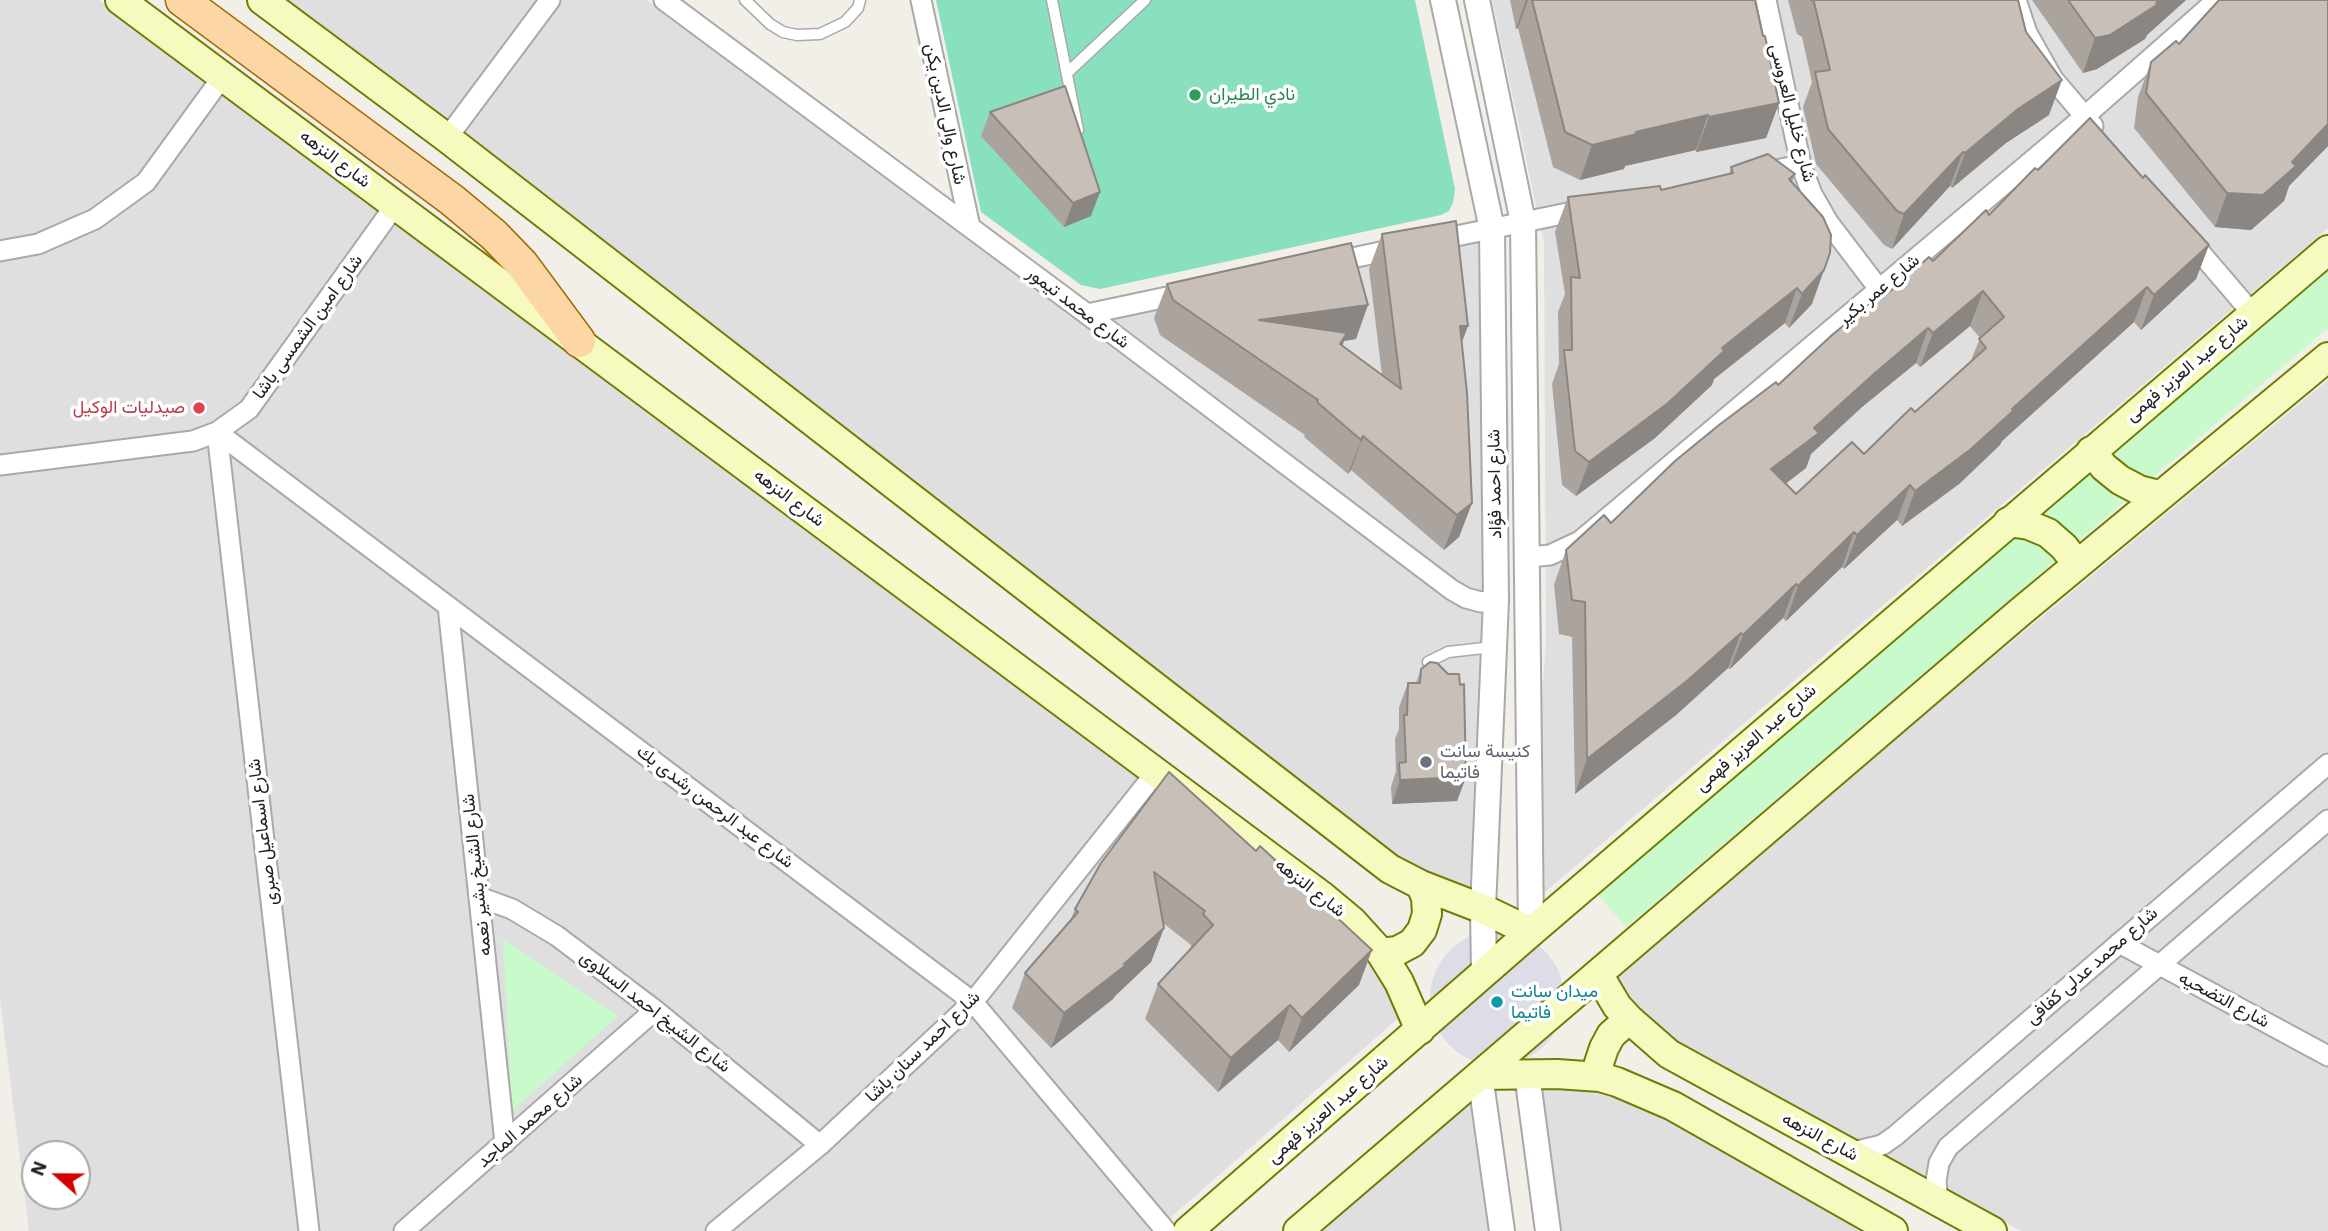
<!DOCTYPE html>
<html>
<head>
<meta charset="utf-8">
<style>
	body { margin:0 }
	#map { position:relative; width:2328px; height:1231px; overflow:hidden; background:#f2efe9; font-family:"IBM Plex Sans",sans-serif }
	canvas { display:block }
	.north { position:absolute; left:21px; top:1140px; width:70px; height:70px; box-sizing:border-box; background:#fff; border:2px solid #a7a7a7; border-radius:50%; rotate:291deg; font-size:19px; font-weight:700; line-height:28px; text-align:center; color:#222 }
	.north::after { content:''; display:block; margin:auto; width:24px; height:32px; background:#d40000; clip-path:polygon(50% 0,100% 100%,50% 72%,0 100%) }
</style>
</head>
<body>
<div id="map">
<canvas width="2328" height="1231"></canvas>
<div class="north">N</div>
</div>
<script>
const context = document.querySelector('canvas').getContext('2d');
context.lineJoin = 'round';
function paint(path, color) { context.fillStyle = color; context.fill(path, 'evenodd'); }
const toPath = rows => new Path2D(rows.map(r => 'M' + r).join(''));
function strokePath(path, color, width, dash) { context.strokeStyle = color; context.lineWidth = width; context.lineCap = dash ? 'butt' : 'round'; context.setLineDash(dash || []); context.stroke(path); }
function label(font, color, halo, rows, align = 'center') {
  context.font = font + ' "IBM Plex Sans",Vazirmatn,sans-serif'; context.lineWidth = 7; context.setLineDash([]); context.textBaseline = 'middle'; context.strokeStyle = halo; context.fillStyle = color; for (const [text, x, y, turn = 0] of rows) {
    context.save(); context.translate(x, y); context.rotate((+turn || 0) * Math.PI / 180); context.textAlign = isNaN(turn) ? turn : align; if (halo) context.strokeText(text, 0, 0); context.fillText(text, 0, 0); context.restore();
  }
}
paint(toPath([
	[0,0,99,0,1349,929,1387,977,1402,1015,1155,1231,29,1231,0,999],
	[35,1154,77,1154,77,1196,35,1196],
	[273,0,647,0,1082,320,1484,238,1491,609,1468,908,460,139],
	[1492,0,2328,0,2328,228,1526,908,1546,644,1544,243],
	[2328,380,2328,1231,2021,1231,1666,1037,1631,1007,1613,972],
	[1532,1078,1646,1100,1886,1231,1546,1231],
	[1478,1082,1497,1231,1306,1231]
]), '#e0dfdf');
paint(toPath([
	[2328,262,2328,328,1626,927,1594,890],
	[503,939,618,1016,512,1111]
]), '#c8facc');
paint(toPath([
	[936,0,1415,0,1455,189,1453,203,1449,211,1441,215,1100,289,1081,285,981,212]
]), '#88e0be');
paint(toPath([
	'1430 998a67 67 0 1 1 134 0a67 67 0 1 1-134 0Z'
]), '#dddde8');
const service = toPath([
	[745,0,770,24,783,32,797,35,820,34,845,22,858,8,860,0],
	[1052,0,1078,130],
	[1067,73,1145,0],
	[1428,662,1448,652,1493,647]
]);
const minor = toPath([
	[664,0,1087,314,1452,590,1466,598,1481,602,1496,600],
	[921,0,970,227],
	[1766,0,1801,165,1812,194,1828,222,1879,289],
	[2016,0,2027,33,2053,79,2093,126],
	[447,138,550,0],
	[1761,173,1801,165],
	[2187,237,2252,313],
	[1432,241,1587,209],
	[0,251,38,244,95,219,146,182,223,76],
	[1329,263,1399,248],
	[1087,314,1186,293],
	[217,432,973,1002,1166,1231],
	[217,432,309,1231],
	[0,465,193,441,217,432,249,409,396,204],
	[1528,557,1550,555,1580,541,2085,116,2217,0],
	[448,606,505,1143],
	[479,897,512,909,557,936,655,1010,820,1145],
	[2119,943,2328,1056],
	[1849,1153,1882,1145,1895,1136,2328,764],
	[1938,1201,1936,1181,1939,1163,1948,1147,2328,820],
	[404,1231,655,1010],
	[716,1231,820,1145,973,1002,1157,771]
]);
const tertiary = toPath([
	[1443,0,1492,229,1496,600,1483,909,1484,974],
	[1477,0,1523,222,1531,932],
	[1527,1074,1548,1231],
	[1480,1075,1502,1231]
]);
const secondary = toPath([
	[120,0,1322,896,1352,921,1381,953,1399,982,1420,1030],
	[262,0,447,138,1390,869,1421,885,1483,909,1531,932],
	[2091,451,2104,467,2120,480,2139,490,2159,495],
	[2008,522,2029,525,2048,533,2064,547,2077,564],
	[1381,953,1397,951,1412,943,1422,930,1427,914,1426,898,1421,885],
	[1598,974,1617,1006,1629,1019,1669,1054,1992,1231],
	[1480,1075,1557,1074,1600,1077,1617,1082,1673,1106,1893,1231],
	[1600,1077,1599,1063,1604,1048,1611,1035,1629,1019],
	[1188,1231,1531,932,2328,250],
	[1298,1231,2019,613,2328,357]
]);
const primary = toPath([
	[182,0,452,200,494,235,522,264,579,341]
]);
strokePath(service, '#a9a9a9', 13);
strokePath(minor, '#a9a9a9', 23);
strokePath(tertiary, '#a9a9a9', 28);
strokePath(secondary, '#707d05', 32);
strokePath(primary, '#a06b00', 35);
strokePath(service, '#fff', 10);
strokePath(minor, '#fff', 19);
strokePath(tertiary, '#fff', 24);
strokePath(secondary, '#f7fabf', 28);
strokePath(primary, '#fcd6a4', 32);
paint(toPath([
	[1510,0,1755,0,1779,103,1766,138,1696,152,1696,150,1625,166,1624,169,1580,180,1553,167,1518,28,1516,29],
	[1788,0,2018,0,2049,115,2006,143,1952,188,1950,186,1892,249,1884,245,1816,164,1803,107,1812,82,1802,37,1797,34],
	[2032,0,2186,0,2147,35,2145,39,2097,69,2083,73],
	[2328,0,2328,146,2289,186,2284,201,2251,230,2215,227,2134,128,2138,97,2151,62,2179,44],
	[990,112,1091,216,1064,227,981,136],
	[1731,167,1795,174,1792,182,1812,304,1789,328,1785,323,1714,379,1712,385,1655,438,1576,496,1562,485,1552,384,1559,364,1558,312,1565,294,1555,232,1568,197,1661,190,1729,174],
	[2038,170,2143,178,2209,245,2196,279,2141,330,2134,322,2002,441,2000,445,1959,484,1902,526,1897,520,1844,569,1842,567,1786,621,1783,618,1730,669,1728,668,1676,715,1575,794,1572,637,1559,634,1554,585,1566,550,1611,523,1778,385,1880,300,1933,261,1989,215],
	[1970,326,1980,338,1970,363,1915,412,1864,454,1796,494,1785,484,1806,468,1811,454,1862,407,1916,363,1920,367],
	[1382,234,1462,343,1472,503,1459,537,1444,550,1351,470,1348,474,1304,437,1305,435,1160,335,1154,318,1167,284,1356,339,1344,341,1342,346,1382,375,1369,269],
	[1421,669,1466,777,1457,801,1392,804,1391,787,1396,771,1395,739,1399,729,1399,707,1408,683,1416,683],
	[1256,851,1359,985,1289,1052,1278,1040,1218,1092,1145,1019,1158,984,1190,949,1191,945,1163,923,1164,928,1151,962,1115,996,1113,999,1051,1048,1012,1008,1025,973,1071,919,1075,909,1101,863]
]), '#aba49e');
paint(toPath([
	[1526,0,1528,0,1518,28,1516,29],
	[2159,0,2186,0,2147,35,2145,39,2097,69,2083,73,2095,38],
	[2062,80,2049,115,2006,143,1952,188,1965,153,2018,109],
	[1779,103,1766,138,1696,152,1709,117],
	[1708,115,1696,150,1625,166,1624,169,1580,180,1592,145,1636,132],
	[2328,124,2328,146,2289,186,2284,201,2251,230,2215,227,2227,193,2292,162],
	[1963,152,1950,186,1892,249,1904,214],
	[1100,192,1091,216,1064,227,1073,203],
	[2209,245,2196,279,2141,330,2154,295],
	[1824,270,1812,304,1789,328,1802,294],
	[2147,287,2134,322,2002,441,2000,445,1959,484,1902,526,1915,491,2012,409],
	[1797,288,1785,323,1714,379,1712,385,1655,438,1576,496,1589,462,1722,348],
	[1983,291,1970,326,1920,367,1933,333],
	[1368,305,1356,339,1344,341,1334,368,1259,320],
	[1460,326,1468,326,1455,361],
	[1928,328,1916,363,1862,407,1811,454,1806,468,1759,504,1771,469,1875,373],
	[1363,436,1351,470,1348,474,1361,440],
	[1910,485,1897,520,1844,569,1857,535],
	[1472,503,1459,537,1444,550,1457,515],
	[1854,532,1842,567,1786,621,1798,586],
	[1796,584,1783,618,1730,669,1743,635],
	[1741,633,1728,668,1676,715,1575,794,1587,759],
	[1466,777,1457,801,1392,804,1400,780],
	[1164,928,1151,962,1115,996,1113,999,1051,1048,1064,1013,1124,964],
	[1372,950,1359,985,1289,1052,1302,1018],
	[1290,1005,1278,1040,1218,1092,1231,1058]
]), '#8b8681');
const building = toPath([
	[1532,0,1755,0,1763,36,1765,36,1779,103,1709,117,1708,115,1636,132,1637,134,1592,145,1565,132,1532,0],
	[1811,0,2018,0,2026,32,2062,80,2018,109,1965,153,1963,152,1904,214,1897,211,1828,129,1815,72,1830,70,1814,2,1811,0],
	[2068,0,2159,0,2156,3,2158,4,2110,35,2095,38,2068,0],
	[2219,0,2328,0,2328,124,2292,162,2296,166,2263,195,2227,193,2146,93,2151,62,2176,41,2179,44,2219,0],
	[1065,86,1100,192,1073,203,990,112,1065,86],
	[2090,118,2143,178,2145,175,2209,245,2154,295,2147,287,2012,409,2013,411,1971,449,1915,491,1910,485,1857,535,1854,532,1798,586,1796,584,1743,635,1741,633,1688,680,1587,759,1585,602,1572,600,1566,550,1604,515,1611,523,1675,461,1719,425,1776,382,1778,385,1832,335,1878,297,1880,300,1929,257,1933,261,1986,210,1989,215,2035,168,2038,170,2090,118],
	[1983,291,2004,317,1979,339,1986,348,1915,412,1911,408,1864,454,1852,442,1796,494,1771,469,1819,433,1814,428,1875,373,1928,328,1933,333,1983,291],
	[1768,154,1795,174,1789,179,1823,217,1831,235,1830,253,1824,270,1802,294,1797,288,1722,348,1724,351,1668,403,1589,462,1575,451,1564,350,1572,350,1571,277,1580,278,1568,197,1660,186,1661,190,1733,173,1731,167,1768,154],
	[1456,221,1468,326,1460,326,1467,393,1472,503,1457,515,1363,436,1361,440,1317,402,1318,400,1173,300,1167,284,1351,243,1368,305,1259,320,1347,333,1340,344,1401,389,1382,234,1456,221],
	[1430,662,1437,663,1448,674,1459,674,1460,685,1464,684,1466,777,1400,780,1399,763,1406,762,1404,715,1407,715,1408,683,1420,683,1421,669,1430,662],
	[1169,772,1256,851,1260,846,1372,950,1302,1018,1290,1005,1231,1058,1158,984,1213,925,1203,914,1205,911,1154,872,1164,928,1124,964,1126,965,1064,1013,1025,973,1078,912,1075,909,1101,863,1169,772]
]);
paint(building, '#c7bfb8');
strokePath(building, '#8b8681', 2);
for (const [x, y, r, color] of [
	[1195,95,7,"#2e9e5b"],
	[199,408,7,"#e0444e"],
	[1426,762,7,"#6b7280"],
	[1497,1002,7,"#0f9aa8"]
]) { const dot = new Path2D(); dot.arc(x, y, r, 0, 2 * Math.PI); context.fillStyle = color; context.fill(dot); strokePath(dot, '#fff', 2.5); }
label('18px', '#27864d', '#fff', [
	["نادي الطيران",1209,95]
], 'left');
label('18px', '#222', '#fff', [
	["شارع خليل العروسى",1792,113,76],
	["شارع والى الدين يكن",945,114,78],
	["شارع النزهه",335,159,37],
	["شارع عمر بكير",1879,290,-40],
	["شارع محمد تيمور",1078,308,37],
	["شارع امين الشمسى باشا",308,327,-54],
	["شارع عبد العزيز فهمى",2187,369,-40],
	["شارع احمد فؤاد",1495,484,-91],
	["شارع النزهه",789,498,37],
	["شارع عبد العزيز فهمى",1756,738,-41],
	["شارع عبد الرحمن رشدى بك",715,807,37],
	["شارع اسماعيل صبرى",263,832,-97],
	["شارع الشيخ بشير نعمه",477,875,-96],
	["شارع النزهه",1310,888,38],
	["شارع محمد عدلى كفافى",2092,966,-41],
	["شارع التضحيه",2224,1000,28],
	["شارع الشيخ احمد السلاوى",655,1012,38],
	["شارع احمد سنان باشا",923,1047,-44],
	["شارع عبد العزيز فهمى",1328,1110,-41],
	["شارع محمد الماجد",530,1121,-41],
	["شارع النزهه",1820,1137,28]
]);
label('18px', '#be3a42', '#fff', [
	["صيدليات الوكيل",185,408]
], 'right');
label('18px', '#5b616d', '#fff', [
	["كنيسة سانت",1440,752],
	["فاتيما",1440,773]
], 'left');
label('18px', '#0d838f', '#fff', [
	["ميدان سانت",1511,992],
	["فاتيما",1511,1013]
], 'left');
</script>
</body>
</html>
